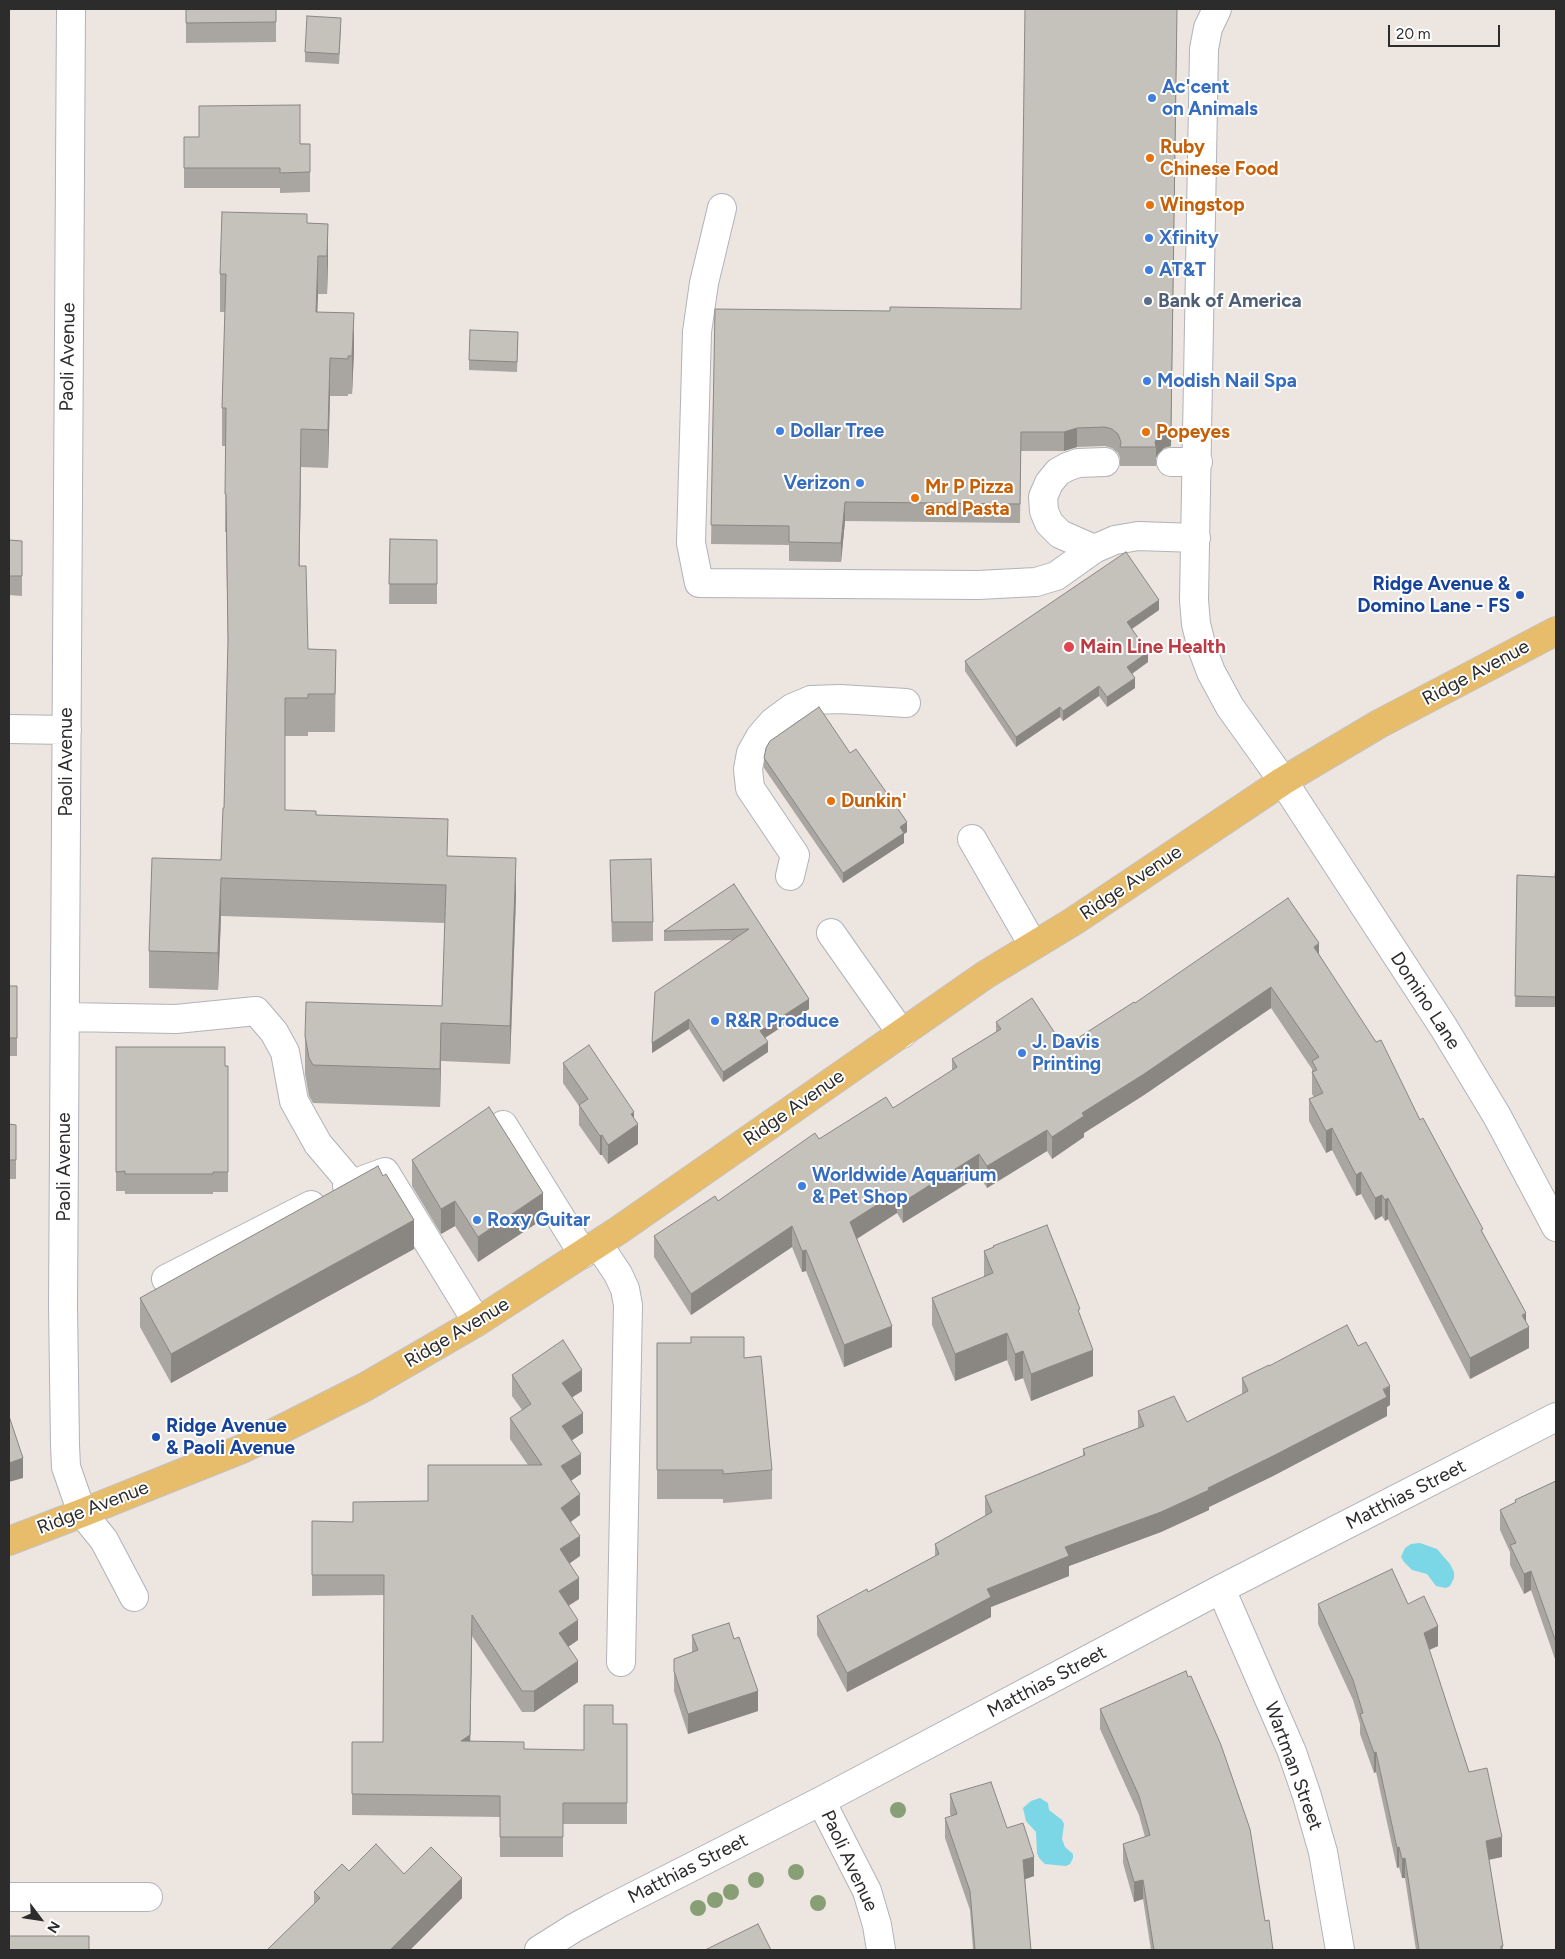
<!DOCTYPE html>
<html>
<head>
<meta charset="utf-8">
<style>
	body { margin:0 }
	#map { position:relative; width:1565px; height:1959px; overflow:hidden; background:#ece5e0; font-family:Figtree,sans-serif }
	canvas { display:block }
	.frame { position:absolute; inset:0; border:10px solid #2c2c2c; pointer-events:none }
	.north { position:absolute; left:15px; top:1894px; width:50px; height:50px; -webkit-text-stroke:4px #fff; paint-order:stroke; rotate:121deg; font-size:14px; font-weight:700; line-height:20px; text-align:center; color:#2c2c2c }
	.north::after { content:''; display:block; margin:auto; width:18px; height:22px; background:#2c2c2c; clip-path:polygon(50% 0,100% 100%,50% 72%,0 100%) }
	.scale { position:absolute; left:1388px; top:25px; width:112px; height:22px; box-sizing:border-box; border:2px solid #2c2c2c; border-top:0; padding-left:6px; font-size:15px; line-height:18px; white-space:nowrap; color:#2c2c2c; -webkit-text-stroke:4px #fff; paint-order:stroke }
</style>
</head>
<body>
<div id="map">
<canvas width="1565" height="1959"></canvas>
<div class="frame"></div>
<div class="north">N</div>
<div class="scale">20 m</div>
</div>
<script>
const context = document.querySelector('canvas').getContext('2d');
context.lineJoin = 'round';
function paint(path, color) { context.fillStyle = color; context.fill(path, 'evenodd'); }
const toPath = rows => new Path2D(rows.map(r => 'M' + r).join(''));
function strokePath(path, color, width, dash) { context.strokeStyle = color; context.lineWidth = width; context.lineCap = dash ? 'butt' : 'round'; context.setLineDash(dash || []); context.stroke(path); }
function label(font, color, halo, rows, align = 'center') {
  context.font = font + ' Figtree,sans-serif'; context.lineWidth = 4; context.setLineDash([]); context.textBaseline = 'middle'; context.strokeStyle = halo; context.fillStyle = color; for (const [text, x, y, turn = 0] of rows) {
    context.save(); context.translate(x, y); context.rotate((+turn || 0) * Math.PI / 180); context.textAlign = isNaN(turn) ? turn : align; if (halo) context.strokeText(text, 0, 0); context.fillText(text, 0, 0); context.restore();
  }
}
paint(toPath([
	[1420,1543,1437,1549,1450,1564,1454,1572,1454,1578,1450,1586,1446,1588,1436,1586,1427,1574,1412,1570,1404,1562,1401,1557,1405,1548,1411,1544],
	[1040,1798,1048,1803,1049,1810,1062,1820,1064,1824,1062,1839,1065,1847,1073,1854,1073,1858,1070,1864,1066,1866,1045,1864,1039,1858,1037,1853,1036,1832,1026,1821,1023,1808,1031,1801]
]), '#7bd6e6');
const minor = toPath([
	[71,9,63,1305,65,1445,66,1467,82,1513,104,1540,134,1597],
	[1217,9,1208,28,1204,49,1194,600,1196,624,1202,648,1211,672,1230,707,1283,781,1444,1028,1497,1116,1556,1227],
	[722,208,704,283,697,332,691,543,699,583,978,585,1036,582,1056,576,1094,549,1115,540,1138,536,1196,538],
	[1171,462,1198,462],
	[1094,549,1060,534,1049,523,1044,511,1043,497,1049,483,1058,472,1067,467,1078,463,1105,462],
	[9,729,67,730],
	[972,839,1033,945],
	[790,876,795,855,750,788,748,769,751,753,760,737,773,722,792,708,811,700,840,699,906,703],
	[831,933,902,1034],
	[65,1017,176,1019,256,1011,274,1032,285,1052,294,1101,318,1144,352,1184],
	[503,1125,583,1254],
	[347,1186,385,1172,477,1322],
	[598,1244,618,1274,625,1289,628,1305,621,1662],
	[166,1279,311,1205],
	[1221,1589,1292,1752,1307,1796,1323,1852,1340,1950],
	[821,1801,867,1891,877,1925,881,1950],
	[9,1897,148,1897],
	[539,1950,574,1928,611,1908,821,1801,1221,1589,1556,1417]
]);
const major = toPath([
	[9,1541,82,1513,242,1449,365,1387,477,1322,619,1230,985,975,1074,921,1283,781,1379,724,1556,631]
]);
strokePath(minor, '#b0b3bb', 30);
strokePath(major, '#c4c4c4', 30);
strokePath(minor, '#fff', 28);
strokePath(major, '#e7bc6a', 28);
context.fillStyle = '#889f76';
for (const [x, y] of [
	[898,1810],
	[796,1872],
	[756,1880],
	[731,1892],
	[715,1900],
	[818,1903],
	[698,1908]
]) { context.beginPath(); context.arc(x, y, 8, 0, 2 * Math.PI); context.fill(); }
paint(toPath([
	[186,9,276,9,276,42,186,43],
	[341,28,339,64,305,62,305,52],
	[184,137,310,144,310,192,280,193,280,188,184,188],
	[307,223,328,224,328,262,327,294,318,294,317,312,354,351,352,394,348,394,348,396,330,396,328,468,301,467,299,566,308,649,336,650,335,732,308,732,308,736,285,736,285,810,316,815,448,856,516,896,510,1064,441,1061,440,1107,313,1103,309,1096,305,1074,305,1036,442,1006,445,923,221,916,218,990,149,988,149,951,221,860,224,808,228,652,226,532,225,532,226,446,222,446,222,408,225,312,220,312,220,274],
	[715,309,1171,446,1164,448,1158,454,1156,458,1156,466,1120,466,1120,458,1118,453,1112,448,1105,446,1077,447,1064,451,1021,451,1020,523,845,521,841,562,789,561,789,545,711,544],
	[518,342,517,372,469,370,469,360],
	[390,539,437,540,437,604,389,604],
	[9,540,22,560,22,596,9,595],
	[1159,610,1132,629,1148,662,1132,674,1135,688,1107,707,1099,696,1063,721,1060,717,1016,747,965,671,965,661],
	[850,753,907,832,904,834,904,843,843,883,764,768,764,758],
	[610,860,653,922,653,941,612,942],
	[1556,864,1556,1007,1515,1007,1517,875,1555,877],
	[734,884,809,1009,765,1038,768,1052,723,1082,689,1029,652,1053,734,940,664,941,664,931],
	[1319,954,1420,1120,1483,1233,1526,1321,1529,1348,1470,1379,1388,1219,1385,1221,1382,1216,1375,1220,1361,1194,1356,1196,1332,1150,1326,1153,1309,1121,1309,1099,1314,1097,1312,1094,1312,1069,1271,1008,1144,1095,1084,1133,1084,1137,1052,1159,1047,1151,987,1188,979,1176,903,1223,897,1213,857,1239,892,1347,844,1367,806,1271,802,1272,792,1247,691,1315,654,1257,654,1236,718,1201,819,1139,893,1108,952,1071,952,1059,996,1032,996,1022,1064,1047,1135,1003],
	[9,986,17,986,17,1056,9,1056],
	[116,1047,228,1066,228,1192,213,1192,213,1194,125,1194,125,1191,116,1191],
	[563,1063,638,1144,608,1164,602,1155,600,1155,579,1125,579,1106,563,1083],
	[9,1124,16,1125,16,1179,9,1179],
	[412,1160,543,1219,478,1262,455,1226,441,1234,412,1186],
	[993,1246,1080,1314,1093,1376,1031,1401,1023,1378,1015,1381,1007,1360,955,1381,932,1325,932,1298,984,1277,984,1251,993,1248],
	[414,1249,171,1383,140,1327,140,1298],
	[657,1343,744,1358,772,1470,772,1499,723,1503,723,1499,657,1499],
	[1358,1346,1390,1405,1387,1407,1387,1416,1273,1476,1209,1507,1209,1510,1161,1532,1069,1566,1069,1576,991,1607,991,1617,847,1692,817,1635,817,1616,868,1592,935,1556,935,1544,985,1516,985,1496,1083,1456,1083,1449,1138,1428,1138,1411,1187,1422,1242,1394,1242,1378,1269,1366],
	[512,1375,582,1391,572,1397,583,1433,572,1440,581,1474,571,1481,580,1515,571,1522,580,1556,570,1563,579,1599,569,1605,578,1640,568,1647,578,1682,534,1712,522,1712,472,1636,470,1741,524,1749,584,1750,613,1724,627,1724,627,1824,563,1824,563,1857,500,1857,500,1817,352,1815,352,1742,383,1742,384,1595,312,1596,312,1521,353,1522,428,1501,528,1465,510,1439,510,1418,522,1410,512,1396],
	[1556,1481,1556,1662,1531,1590,1524,1594,1510,1565,1510,1552,1500,1530,1500,1510,1515,1503,1515,1500],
	[1318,1604,1408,1604,1438,1646,1429,1650,1469,1772,1502,1857,1489,1860,1503,1946,1503,1950,1416,1950,1405,1878,1402,1878,1399,1867,1397,1868,1376,1772,1374,1773,1360,1734,1360,1724,1353,1700,1318,1624],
	[692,1635,758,1711,688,1734,674,1691,674,1659,692,1652],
	[1100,1709,1265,1921,1273,1950,1151,1950,1143,1899,1134,1902,1123,1863,1123,1844,1145,1837,1139,1815,1100,1729],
	[950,1794,1007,1828,1034,1876,1025,1879,1031,1950,973,1950,970,1910,945,1838,945,1818,951,1816,950,1814],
	[349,1871,404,1874,462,1898,410,1950,267,1950,314,1904,314,1892]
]), '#a9a6a1');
paint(toPath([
	[1177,9,1171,446,1164,448,1158,454,1156,458,1156,447,1155,442,1158,435],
	[328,224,328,262,327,294,327,256],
	[318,256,318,294,316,350,316,312],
	[354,313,354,351,352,394,352,356],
	[330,358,330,396,328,468,328,430],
	[1077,428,1077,447,1064,451,1064,432],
	[301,429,301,467,299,604,299,566],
	[845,502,845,521,841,562,841,543],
	[1159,600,1159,610,1127,632,1127,622],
	[1148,652,1148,662,1127,677,1127,667],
	[1135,678,1135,688,1107,707,1107,697],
	[1099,686,1099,696,1063,721,1063,711],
	[1060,707,1060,717,1016,747,1016,737],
	[907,822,907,832,904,834,904,843,843,883,843,873,900,827],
	[516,858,516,896,510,1064,510,1026],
	[221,878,221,916,218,990,218,953],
	[1319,943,1319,965,1314,947],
	[1271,987,1271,1008,1144,1095,1084,1133,1084,1137,1052,1159,1052,1137,1082,1113],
	[809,999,809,1009,760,1041,760,1031],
	[689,1019,689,1029,652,1053,652,1043],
	[441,1023,441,1061,440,1107,440,1069],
	[768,1042,768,1052,723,1082,723,1072],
	[634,1112,634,1127,638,1124,638,1144,608,1164,608,1145,631,1114],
	[1332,1128,1332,1150,1326,1153,1326,1131],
	[1047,1130,1047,1151,987,1188,987,1166],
	[602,1135,602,1155,600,1155,600,1136],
	[979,1154,979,1176,903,1223,903,1202],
	[1361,1172,1361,1194,1356,1196,1356,1175],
	[897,1192,897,1213,850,1243,850,1222],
	[543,1193,543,1219,478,1262,478,1237],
	[1382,1195,1382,1216,1375,1220,1375,1198],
	[1388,1198,1388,1219,1385,1221,1385,1200],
	[455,1201,455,1226,441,1234,441,1209],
	[414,1220,414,1249,171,1383,171,1354],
	[792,1226,792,1247,691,1315,691,1294],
	[806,1250,806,1271,802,1272,802,1251],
	[1526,1313,1526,1329,1529,1327,1529,1348,1470,1379,1470,1358],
	[892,1326,892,1347,844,1367,844,1345],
	[1007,1333,1007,1360,955,1381,955,1354],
	[1093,1350,1093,1376,1031,1401,1031,1374],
	[1023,1351,1023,1378,1015,1381,1015,1354],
	[582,1370,582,1391,562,1404,562,1383],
	[1390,1386,1390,1405,1387,1407,1387,1416,1273,1476,1209,1507,1209,1510,1161,1532,1069,1566,1069,1576,991,1607,991,1617,847,1692,847,1673,987,1589,1065,1547,1208,1488],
	[583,1413,583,1433,562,1447,562,1426],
	[581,1454,581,1474,561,1487,561,1466],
	[23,1458,23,1478,9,1482,9,1463],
	[580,1494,580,1515,561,1528,561,1508],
	[580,1536,580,1556,560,1570,560,1549],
	[1531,1571,1531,1590,1524,1594,1524,1574],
	[579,1578,579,1599,559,1612,559,1591],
	[472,1615,472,1636,470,1756,461,1741],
	[578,1620,578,1640,559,1653,559,1633],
	[1438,1626,1438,1646,1424,1652,1424,1633],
	[578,1661,578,1682,534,1712,534,1691],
	[758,1691,758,1711,688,1734,688,1714],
	[1376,1752,1376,1772,1374,1773,1374,1753],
	[1502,1837,1502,1857,1486,1860,1486,1841],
	[1399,1847,1399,1867,1397,1868,1397,1848],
	[1034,1857,1034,1876,1023,1880,1023,1860],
	[1405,1858,1405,1878,1402,1878,1402,1859],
	[462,1878,462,1898,410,1950,390,1950],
	[1143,1880,1143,1899,1134,1902,1134,1882]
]), '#8a8783');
const building = toPath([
	[186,9,276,9,276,22,186,23,186,9],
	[1025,9,1177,9,1171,427,1164,429,1158,435,1155,442,1156,447,1120,447,1121,442,1118,434,1112,429,1105,427,1077,428,1064,432,1021,432,1020,504,845,502,841,543,789,542,789,526,711,525,715,309,890,311,890,307,1021,309,1025,9],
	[307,16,341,18,339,54,305,52,307,16],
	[300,105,300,144,310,144,310,172,280,173,280,168,184,168,184,137,199,137,199,106,300,105],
	[222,212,307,214,307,223,328,224,327,256,318,256,316,312,354,313,352,356,348,356,348,359,330,358,328,430,301,429,299,566,306,566,308,649,336,650,335,694,308,694,308,698,285,698,285,810,316,811,316,815,448,819,447,856,516,858,510,1026,441,1023,440,1069,313,1065,309,1058,305,1036,306,1002,442,1006,446,885,221,878,218,953,149,951,152,858,221,860,223,808,224,808,228,639,226,494,225,494,226,408,222,408,226,274,220,274,222,212],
	[470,330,518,332,517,362,469,360,470,330],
	[390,539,437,540,437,584,389,584,390,539],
	[9,540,22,541,22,576,9,576,9,540],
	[1126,552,1159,600,1127,622,1148,652,1127,667,1135,678,1107,697,1099,686,1063,711,1060,707,1016,737,965,661,1126,552],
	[819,707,850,753,856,749,907,822,900,827,904,833,843,873,764,758,766,748,770,741,819,707],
	[651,859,653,922,612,922,610,860,651,859],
	[1556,864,1556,997,1515,996,1517,875,1555,877,1556,864],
	[734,884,809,999,760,1031,768,1042,723,1072,689,1019,652,1043,655,992,749,929,664,931,734,884],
	[1288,898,1319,943,1314,947,1376,1042,1381,1040,1420,1120,1423,1118,1483,1229,1481,1230,1526,1313,1522,1315,1529,1327,1470,1358,1388,1198,1385,1200,1382,1195,1375,1198,1361,1172,1356,1175,1332,1128,1326,1131,1309,1099,1323,1093,1312,1072,1317,1070,1312,1061,1319,1057,1271,987,1144,1074,1082,1113,1084,1116,1052,1137,1047,1130,987,1166,979,1154,903,1202,897,1192,850,1222,892,1326,844,1345,806,1250,802,1251,792,1226,691,1294,654,1236,715,1196,718,1201,815,1133,819,1139,886,1097,893,1108,957,1067,952,1059,1001,1029,996,1022,1032,998,1064,1047,1134,1002,1135,1003,1288,898],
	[9,986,17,986,17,1038,9,1038,9,986],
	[589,1045,634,1112,631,1114,638,1124,608,1145,602,1135,600,1136,579,1105,588,1099,563,1063,589,1045],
	[116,1047,225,1047,225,1066,228,1066,228,1172,213,1172,213,1174,125,1174,125,1171,116,1172,116,1047],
	[489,1107,543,1193,478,1237,455,1201,441,1209,412,1160,489,1107],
	[9,1124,16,1125,16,1160,9,1160,9,1124],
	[378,1166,383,1176,386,1174,414,1220,171,1354,140,1298,378,1166],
	[1047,1225,1080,1309,1078,1310,1093,1350,1031,1374,1023,1351,1015,1354,1007,1333,955,1354,932,1298,993,1273,984,1251,994,1247,993,1246,1047,1225],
	[1347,1325,1358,1346,1366,1342,1390,1386,1383,1389,1387,1397,1273,1456,1208,1488,1209,1490,1161,1512,1065,1547,1069,1556,987,1589,991,1597,847,1673,817,1616,867,1589,868,1592,939,1554,935,1544,992,1512,985,1496,1085,1455,1083,1449,1144,1426,1138,1411,1174,1396,1187,1422,1248,1391,1242,1378,1269,1365,1269,1366,1347,1325],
	[691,1337,744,1337,744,1358,761,1356,772,1470,723,1474,723,1470,657,1470,657,1343,691,1343,691,1337],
	[563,1340,582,1370,562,1383,583,1413,562,1426,581,1454,561,1466,580,1494,561,1508,580,1536,560,1549,579,1578,559,1591,578,1620,559,1633,578,1661,534,1691,522,1691,472,1615,470,1735,461,1741,524,1742,524,1749,584,1750,584,1705,613,1705,613,1724,627,1724,627,1803,563,1803,563,1837,500,1837,500,1796,352,1794,352,1742,383,1742,384,1575,312,1575,312,1521,353,1522,353,1502,428,1501,428,1465,542,1465,510,1418,531,1404,512,1375,563,1340],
	[9,1416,23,1458,9,1463,9,1416],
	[1556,1481,1556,1642,1531,1571,1524,1574,1510,1545,1516,1543,1500,1510,1516,1502,1515,1500,1556,1481],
	[1392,1569,1408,1604,1424,1596,1438,1626,1424,1633,1469,1772,1487,1768,1502,1837,1486,1841,1503,1946,1501,1946,1501,1950,1419,1950,1405,1858,1402,1859,1399,1847,1397,1848,1376,1752,1374,1753,1360,1714,1363,1713,1353,1680,1318,1604,1392,1569],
	[729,1623,734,1639,739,1637,758,1691,688,1714,674,1671,674,1659,698,1650,692,1635,729,1623],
	[1186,1671,1188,1677,1191,1676,1221,1745,1250,1829,1265,1921,1269,1920,1273,1950,1154,1950,1143,1880,1134,1882,1123,1844,1150,1835,1139,1796,1100,1709,1186,1671],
	[991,1782,1007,1828,1023,1823,1034,1857,1023,1860,1031,1950,975,1950,970,1891,945,1818,957,1814,950,1794,991,1782],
	[376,1844,404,1874,431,1847,462,1878,390,1950,267,1950,320,1898,314,1892,342,1864,349,1871,376,1844],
	[758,1924,771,1950,705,1950,758,1924],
	[9,1936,89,1936,89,1950,9,1950,9,1936]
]);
paint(building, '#c5c1bb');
strokePath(building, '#8a8783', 1);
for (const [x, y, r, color] of [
	[1152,98,5,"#3f7fe0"],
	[1150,158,5,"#e8710a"],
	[1150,205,5,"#e8710a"],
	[1149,238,5,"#3f7fe0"],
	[1149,270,5,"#3f7fe0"],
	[1148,301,5,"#5c6f8a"],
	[1147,381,5,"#3f7fe0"],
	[780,431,5,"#3f7fe0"],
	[1146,432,5,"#e8710a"],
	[860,483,5,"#3f7fe0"],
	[915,498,5,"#e8710a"],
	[1520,595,5,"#1a4fb4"],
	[1069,647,6,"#e0444e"],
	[831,801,5,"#e8710a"],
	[715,1021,5,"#3f7fe0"],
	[1022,1053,5,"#3f7fe0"],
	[802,1186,5,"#3f7fe0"],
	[477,1220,5,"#3f7fe0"],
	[156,1437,5,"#1a4fb4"]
]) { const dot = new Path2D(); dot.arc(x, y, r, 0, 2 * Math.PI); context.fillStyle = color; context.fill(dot); strokePath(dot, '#fff', 2); }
label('bold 19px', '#366cbe', '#fff', [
	["Ac'cent",1162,87],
	["on Animals",1162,109],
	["Xfinity",1159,238],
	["AT&T",1159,270],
	["Modish Nail Spa",1157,381],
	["Dollar Tree",790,431],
	["Verizon",850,483,"right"],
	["R&R Produce",725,1021],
	["J. Davis",1032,1042],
	["Printing",1032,1064],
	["Worldwide Aquarium",812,1175],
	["& Pet Shop",812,1197],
	["Roxy Guitar",487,1220]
], 'left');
label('bold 19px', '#c56008', '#fff', [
	["Ruby",1160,147],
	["Chinese Food",1160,169],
	["Wingstop",1160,205],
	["Popeyes",1156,432],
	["Mr P Pizza",925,487],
	["and Pasta",925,509],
	["Dunkin'",841,801]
], 'left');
label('bold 19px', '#4e5e75', '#fff', [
	["Bank of America",1158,301]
], 'left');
label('19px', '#2c2c2c', '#fff', [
	["Paoli Avenue",68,357,-89],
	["Ridge Avenue",1476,673,-28],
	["Paoli Avenue",66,762,-90],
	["Ridge Avenue",1131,883,-34],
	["Domino Lane",1425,1001,57],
	["Ridge Avenue",794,1108,-35],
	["Paoli Avenue",64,1167,-90],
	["Ridge Avenue",457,1333,-31],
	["Matthias Street",1406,1495,-27],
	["Ridge Avenue",93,1508,-21],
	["Matthias Street",1047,1682,-28],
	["Wartman Street",1293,1766,70],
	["Paoli Avenue",849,1861,65],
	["Matthias Street",688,1869,-27]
]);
label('bold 19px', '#164399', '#fff', [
	["Ridge Avenue &",1510,584],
	["Domino Lane - FS",1510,606],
	["Ridge Avenue",166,1426,"left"],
	["& Paoli Avenue",166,1448,"left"]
], 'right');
label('bold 19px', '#be3a42', '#fff', [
	["Main Line Health",1080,647]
], 'left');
</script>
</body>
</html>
